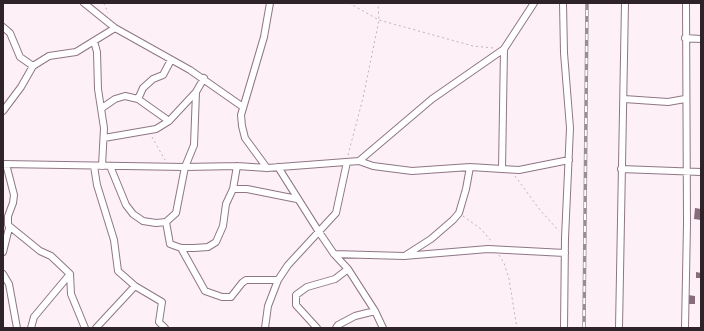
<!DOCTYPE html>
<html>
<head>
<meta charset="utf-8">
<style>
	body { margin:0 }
	#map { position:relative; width:704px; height:331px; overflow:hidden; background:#fdf1f7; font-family:"Open Sans",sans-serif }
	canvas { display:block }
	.frame { position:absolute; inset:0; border:4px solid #2d2329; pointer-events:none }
</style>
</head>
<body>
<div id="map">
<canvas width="704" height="331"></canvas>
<div class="frame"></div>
</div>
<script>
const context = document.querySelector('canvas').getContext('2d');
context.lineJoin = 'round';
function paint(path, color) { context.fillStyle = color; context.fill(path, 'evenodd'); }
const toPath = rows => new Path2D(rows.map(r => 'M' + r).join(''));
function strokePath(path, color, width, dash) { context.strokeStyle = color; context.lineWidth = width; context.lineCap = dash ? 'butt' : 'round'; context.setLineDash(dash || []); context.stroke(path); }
paint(toPath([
	[695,208,701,209,701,220,694,219],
	[696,272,701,273,701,278,696,278],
	[688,295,695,296,695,304,688,304]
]), '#856d7b');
const minor = toPath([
	[84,3,115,28,190,70,243,107],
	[563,3,564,53,570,128,565,238,564,328],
	[3,27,10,33,20,57,33,66,21,87,3,111],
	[685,38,701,39],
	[94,41,97,52,98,89,104,128,102,166],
	[33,66,49,56,76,52,115,28],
	[204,78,196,92,194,145,185,167,176,213,166,222,170,244,181,248,194,248,208,247,216,242,223,226,226,204,233,189,237,166],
	[138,99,143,88,153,79,163,75,171,60],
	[624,99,668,102,685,99],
	[102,108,115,99,125,96,138,99,169,121],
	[104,138,156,129,169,121,196,92],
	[359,161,432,99,504,49,534,3],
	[3,164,185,167,237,166,267,168,359,161,373,166,412,171,470,167,502,169,504,49],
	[6,164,14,195,13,203,8,216,8,225,40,251,51,256,70,274,71,294,85,328],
	[94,166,97,185,114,240,118,271,135,286,162,302,159,322,165,328],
	[110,166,126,205,133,214,143,221,156,223,166,222],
	[278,167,319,232,334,254,348,269,375,311,383,328],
	[267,168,245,138,242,126,241,115,264,37,270,3],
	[502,169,519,170,569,160],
	[621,169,701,172],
	[233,189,247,189,297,199],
	[181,248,205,291,222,297,231,297,242,283,246,280,278,280],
	[3,252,9,228],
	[334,254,404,256,488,249,565,253],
	[406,255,431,239,453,220,459,213,466,189,470,167],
	[3,274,9,284,17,328],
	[31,328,34,317,70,274],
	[96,328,135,286],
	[265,328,268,306,278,280,288,265,336,213,347,162],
	[317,328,296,305,296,295,307,287,335,279,348,269],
	[336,328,338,325,355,316,375,311],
	[619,328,625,3],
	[685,328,687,224,686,3]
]);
strokePath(minor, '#8f7684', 8);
strokePath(toPath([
	[104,3,108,13],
	[349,3,379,20,473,46,493,48],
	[152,137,165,160],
	[348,155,363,98,379,20,378,3],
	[515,176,540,210,559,231],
	[463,216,481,229,492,242],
	[499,255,504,263,509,279,517,328]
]), '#bdb2b8', 1, [2, 3]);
strokePath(minor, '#fff', 6);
const rail = toPath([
	[584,328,587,3]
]);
strokePath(rail, '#988d93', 3.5);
strokePath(rail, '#fff', 2, [6]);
</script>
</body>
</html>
